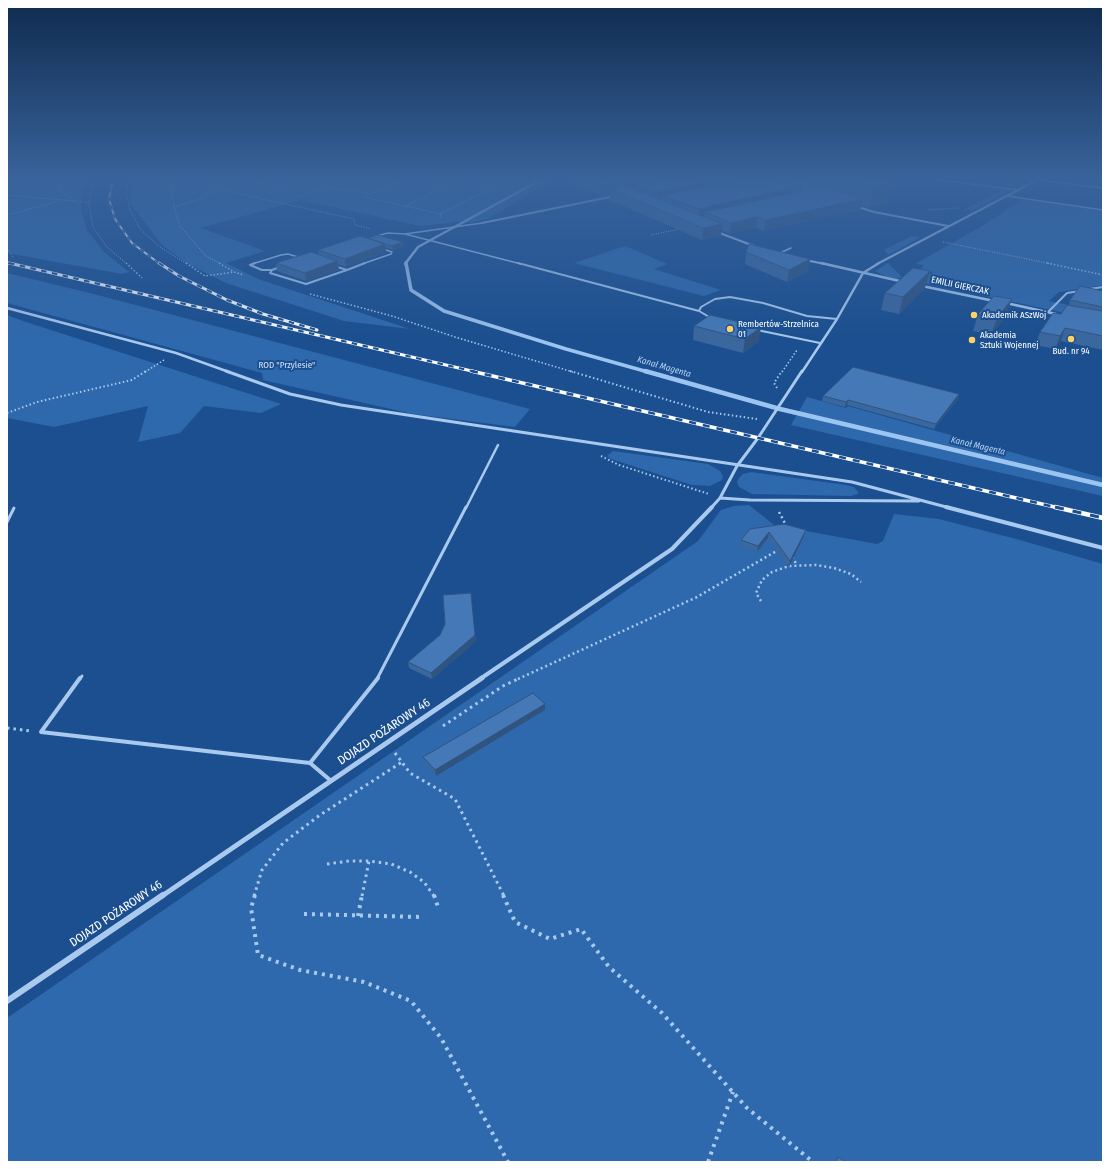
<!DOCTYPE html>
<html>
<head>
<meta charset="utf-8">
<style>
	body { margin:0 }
	#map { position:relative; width:1110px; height:1169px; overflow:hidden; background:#1b4f8f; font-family:"Fira Sans Condensed",sans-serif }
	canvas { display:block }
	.frame { position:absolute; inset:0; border:8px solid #fff; pointer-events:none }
</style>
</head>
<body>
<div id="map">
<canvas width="1110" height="1169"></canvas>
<div class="frame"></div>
</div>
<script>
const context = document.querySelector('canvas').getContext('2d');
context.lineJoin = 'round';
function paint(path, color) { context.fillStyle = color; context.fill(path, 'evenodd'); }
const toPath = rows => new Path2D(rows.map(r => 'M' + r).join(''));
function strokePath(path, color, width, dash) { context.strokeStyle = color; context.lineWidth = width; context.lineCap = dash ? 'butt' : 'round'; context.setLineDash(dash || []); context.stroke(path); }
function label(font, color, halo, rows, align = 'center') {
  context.font = font + ' "Fira Sans Condensed",sans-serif'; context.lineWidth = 4; context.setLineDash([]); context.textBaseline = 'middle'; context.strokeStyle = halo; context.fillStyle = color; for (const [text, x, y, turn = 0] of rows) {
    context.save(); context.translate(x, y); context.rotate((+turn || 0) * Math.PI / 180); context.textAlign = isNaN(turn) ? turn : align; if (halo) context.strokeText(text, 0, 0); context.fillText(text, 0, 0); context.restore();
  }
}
paint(toPath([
	[7,179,88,179,83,189,81,209,87,230,104,252,129,272,122,274,7,253],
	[133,179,556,179,489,218,471,223,456,221,450,223,420,226,300,200,201,228,265,251,226,263,258,279,410,329,344,321,226,283,188,264,162,245,130,203],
	[1004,189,1011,190,974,210,963,210],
	[1023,199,1103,211,1103,285,1059,292,1049,301,1103,312,1103,321,910,280,918,271,931,274,933,272,920,269,924,265,915,264,984,225],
	[912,236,921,237,888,255,884,250],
	[625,246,667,264,654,269,721,290,704,296,574,263],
	[888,263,902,277,896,279,888,277,875,271],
	[7,273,90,293,530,409,515,427,413,414,263,380,262,373,7,303],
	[7,315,23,321,281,404,261,413,204,406,180,433,138,442,148,406,54,427,7,418],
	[807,397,846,408,848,406,1103,478,1103,496,791,425],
	[613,451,708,464,720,471,723,476,722,480,710,486,692,485,611,459,607,456],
	[751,472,846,485,854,487,858,492,858,494,851,496,752,494,739,487,737,482,739,478,743,474],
	[749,505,774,525,773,529,795,529,877,544,883,541,894,514,939,519,1020,540,1103,564,1103,1162,7,1162,7,1018,698,541,721,510,734,506]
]), '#2e69ad');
strokePath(toPath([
	[405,264,418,247,542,179]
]), '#9cc4f0', 2.5);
strokePath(toPath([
	[406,263,411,290,444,311,566,349,648,372]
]), '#9cc4f0', 3.5);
strokePath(toPath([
	[645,371,780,409,1103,485]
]), '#9cc4f0', 4.5);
strokePath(toPath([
	[128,179,126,193,130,210,140,229,160,247,187,264],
	[170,179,174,207,180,226,206,256,221,264],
	[237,179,290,188],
	[366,179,395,183],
	[217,183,235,179],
	[217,189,354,219,355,225,371,229],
	[371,194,405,179],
	[7,195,75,201,59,191,66,179],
	[297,197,325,187,371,194],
	[365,197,440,214,441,218],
	[75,201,89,203,93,227,107,247,127,264],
	[89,203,92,185,96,179],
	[406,206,461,179],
	[174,207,200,199,222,186,210,179],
	[928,210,959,208],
	[440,214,509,179],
	[7,215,60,201],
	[651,235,680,229],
	[943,242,1052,264],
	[7,248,13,257]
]), '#a9c9ee', 1, [1, 1.5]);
strokePath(toPath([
	[126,263,142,278],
	[186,263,205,276,234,272],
	[219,263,234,272,244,275],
	[1047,263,1103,275],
	[310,294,392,316,455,337,573,372],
	[145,372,164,360],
	[782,372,797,350]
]), '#a9c9ee', 1.5, [1.5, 2]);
strokePath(toPath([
	[570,371,708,412,757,419],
	[777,388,774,383,782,371],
	[7,413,37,402,132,380,146,371],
	[601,456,619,465,709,494]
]), '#a9c9ee', 2, [1.5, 2.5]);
strokePath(toPath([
	[779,512,787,527],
	[792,557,797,565],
	[761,601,756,593,762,580,772,572,789,566,816,565,834,568,851,574,861,582],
	[518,679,697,597,780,549]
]), '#a9c9ee', 2.5, [2, 3]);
strokePath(toPath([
	[443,726,503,686,520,678],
	[7,728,31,731],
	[395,753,410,773,455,799,504,896],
	[327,864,349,861,369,861,391,864,410,872,424,882,434,896],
	[254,896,262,870,283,843,320,815,402,762],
	[362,896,369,861]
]), '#a9c9ee', 3, [2.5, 4]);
strokePath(toPath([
	[255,895,251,908,258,955,300,970,364,982,411,1001,441,1038,508,1162],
	[434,895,439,910],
	[503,895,515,922,550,939,581,929,609,967,662,1013,747,1108,813,1162],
	[304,914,421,917],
	[358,916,362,895],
	[708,1162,733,1092]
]), '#a9c9ee', 4, [3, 5]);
strokePath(toPath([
	[933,179,1018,190],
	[1038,180,1103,188],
	[1007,196,1103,210],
	[405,234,521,264],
	[377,236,388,233,405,234,482,223],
	[780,253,791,248],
	[252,264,281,255,288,254,298,257],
	[362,264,391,254,392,252,383,249]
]), '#a9c9ee', 1.5);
strokePath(toPath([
	[255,263,250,265,262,270,272,270,280,267],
	[518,263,699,311],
	[272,270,270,273,306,284,347,270,334,266],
	[347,270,365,263],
	[1089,289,1103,287],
	[1048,312,1067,293,1080,291],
	[711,318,699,311,701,307,715,299,730,297,763,303,807,316,837,319],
	[757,330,820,343]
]), '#a9c9ee', 2);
strokePath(toPath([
	[466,508,498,445]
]), '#a9c9ee', 2.5);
strokePath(toPath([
	[7,522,14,508],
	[80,679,82,676],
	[377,679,466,507]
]), '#a9c9ee', 3);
strokePath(toPath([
	[80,678,41,732,310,763],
	[330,780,310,763,378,678]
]), '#a9c9ee', 4);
strokePath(toPath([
	[855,206,874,212,948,226],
	[482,223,615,196],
	[717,232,754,246],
	[805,260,825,264],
	[877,264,1039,179]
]), '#a9c9ee', 2);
strokePath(toPath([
	[821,263,904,282],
	[922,286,994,301],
	[1006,303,1056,314],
	[7,308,176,353,229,372],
	[802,372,837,319,863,273,879,263]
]), '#a9c9ee', 2.5);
strokePath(toPath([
	[226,371,290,394,341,405,852,482,950,508],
	[720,498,750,500,919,501],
	[711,508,720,498,737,466,758,438,802,371]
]), '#a9c9ee', 3);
strokePath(toPath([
	[946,507,1103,548],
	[480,679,672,549,712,507]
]), '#a9c9ee', 4);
strokePath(toPath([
	[162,896,482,678]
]), '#a9c9ee', 5);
strokePath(toPath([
	[7,1001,163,895]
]), '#a9c9ee', 6);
const railFar3 = toPath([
	[113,179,109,199,115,219,132,243,160,264],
	[7,263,13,264]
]);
const railFar2 = toPath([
	[9,263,476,372],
	[159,263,179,276,227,300,263,314,317,330]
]);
const railFar1 = toPath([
	[471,371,1059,508]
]);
const rail = toPath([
	[1055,507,1103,518]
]);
strokePath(railFar3, '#fff', 2);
strokePath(railFar2, '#fff', 3);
strokePath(railFar1, '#fff', 3.5);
strokePath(rail, '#fff', 4.5);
strokePath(railFar3, '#1b4f8f', 1.5, [4.5]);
strokePath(railFar2, '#1b4f8f', 2, [5.5]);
strokePath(railFar1, '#1b4f8f', 2.5, [7]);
strokePath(rail, '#1b4f8f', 3, [9]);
paint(toPath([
	[562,179,878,179,888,203,869,208,861,205,860,210,764,231,756,228,729,234,721,230,721,235,702,240,610,200,610,195,602,196],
	[368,238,403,242,404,246,393,250,385,247,386,252,346,267,338,264,339,270,306,281,277,271,276,263,319,255,318,250,368,239],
	[746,252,810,259,808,271,787,282,745,264],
	[925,288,899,314,881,310,885,293],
	[1103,291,1103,350,1061,341,1055,349,1035,345,1040,332,1061,314,1069,305,1070,300],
	[978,314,1006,316,991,335,973,331],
	[694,326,759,341,743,353,693,340],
	[959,394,958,399,934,429,847,405,845,407,822,401,823,396],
	[750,529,804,536,789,567,768,538,757,552,740,546,741,540],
	[445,624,475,635,476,641,432,679,409,668,408,662,440,635],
	[545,704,545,710,436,776,424,763,423,757]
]), '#3a679d');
paint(toPath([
	[639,179,687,179,635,185,634,190,626,191,626,181],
	[725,179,754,179,662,195,661,201,654,203,654,192],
	[617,183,617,192,610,189,610,195,602,196,602,186],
	[893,183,888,203,869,208,873,187],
	[793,188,791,198,705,212,704,218,697,220,698,209],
	[862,199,860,210,764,231,766,220],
	[757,217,756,228,729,234,731,223],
	[722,224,721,235,702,240,703,228],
	[403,242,404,246,393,250,392,246],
	[385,244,386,252,346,267,345,259],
	[810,259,808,271,787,282,789,270],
	[337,261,339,270,306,281,305,273],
	[930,271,925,288,899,314,903,297],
	[1012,299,1006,316,991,335,997,318],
	[761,327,759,341,743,353,745,339],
	[1065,328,1061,341,1055,349,1060,336],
	[959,394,958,399,934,429,936,424],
	[848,400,847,405,845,407,846,402],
	[806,530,804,536,789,567,790,561],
	[769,532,768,538,757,552,758,546],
	[475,635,476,641,432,679,431,673],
	[545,704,545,710,436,776,435,770]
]), '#305480');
const building = toPath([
	[584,179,607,179,617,183,602,186,584,179],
	[620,179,639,179,626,181,620,179],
	[664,179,725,179,654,192,635,185,664,179],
	[746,179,767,179,793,188,698,209,662,195,746,179],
	[779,179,802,179,862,199,766,220,757,217,731,223,705,212,801,191,802,187,779,179],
	[848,179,878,179,893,183,873,187,848,179],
	[626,186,722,224,703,228,610,189,626,186],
	[378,235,403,242,392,246,368,238,378,235],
	[360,236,385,244,345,259,318,250,360,236],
	[749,244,810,259,789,270,746,252,749,244],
	[311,252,337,261,305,273,276,263,311,252],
	[913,268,930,271,903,297,885,293,913,268],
	[1080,286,1103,291,1103,307,1070,300,1080,286],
	[994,296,1012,299,997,318,978,314,994,296],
	[1067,305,1103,311,1103,336,1065,328,1060,336,1040,332,1053,313,1061,314,1067,305],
	[710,315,761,327,745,339,694,326,710,315],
	[853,367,959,394,936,424,848,400,846,402,823,396,853,367],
	[784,524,806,530,790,561,769,532,758,546,741,540,750,529,784,524],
	[471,593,475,635,431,673,408,662,440,635,445,624,443,595,471,593],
	[533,693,545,704,435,770,423,757,533,693],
	[838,1157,846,1162,836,1162,838,1157]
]);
paint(building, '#4478b7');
strokePath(building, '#305480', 1);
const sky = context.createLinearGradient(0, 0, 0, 343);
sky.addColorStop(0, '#0f2b4f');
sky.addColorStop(0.52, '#39639b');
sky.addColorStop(1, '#39639b00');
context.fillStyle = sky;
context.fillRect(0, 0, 1110, 343);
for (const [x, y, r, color] of [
	[974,315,4,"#ffd166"],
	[730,329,4,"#ffd166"],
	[1071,339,4,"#ffd166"],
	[972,340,4,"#ffd166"]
]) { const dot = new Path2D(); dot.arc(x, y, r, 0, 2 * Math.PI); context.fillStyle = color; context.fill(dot); strokePath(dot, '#1b4f8f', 1.5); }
label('9px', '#fff', '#1b4f8f', [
	["EMILII GIERCZAK",960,286,12]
]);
label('9px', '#fff', '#1b4f8f', [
	["Akademik ASzWoj",982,315],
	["Rembertów-Strzelnica",738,324],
	["01",738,334],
	["Akademia",980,335],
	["Sztuki Wojennej",980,345],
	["Bud. nr 94",1071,351,"center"]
], 'left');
label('9px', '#cfe3fa', '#1b4f8f', [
	["ROD \"Przylesie\"",287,365]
]);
label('italic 9px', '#b5d3f5', '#1b4f8f', [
	["Kanał Magenta",664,367,16],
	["Kanał Magenta",978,446,13]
]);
label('12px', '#fff', '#1b4f8f', [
	["DOJAZD POŻAROWY 46",384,732,-34],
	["DOJAZD POŻAROWY 46",116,914,-34]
]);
</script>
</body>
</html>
